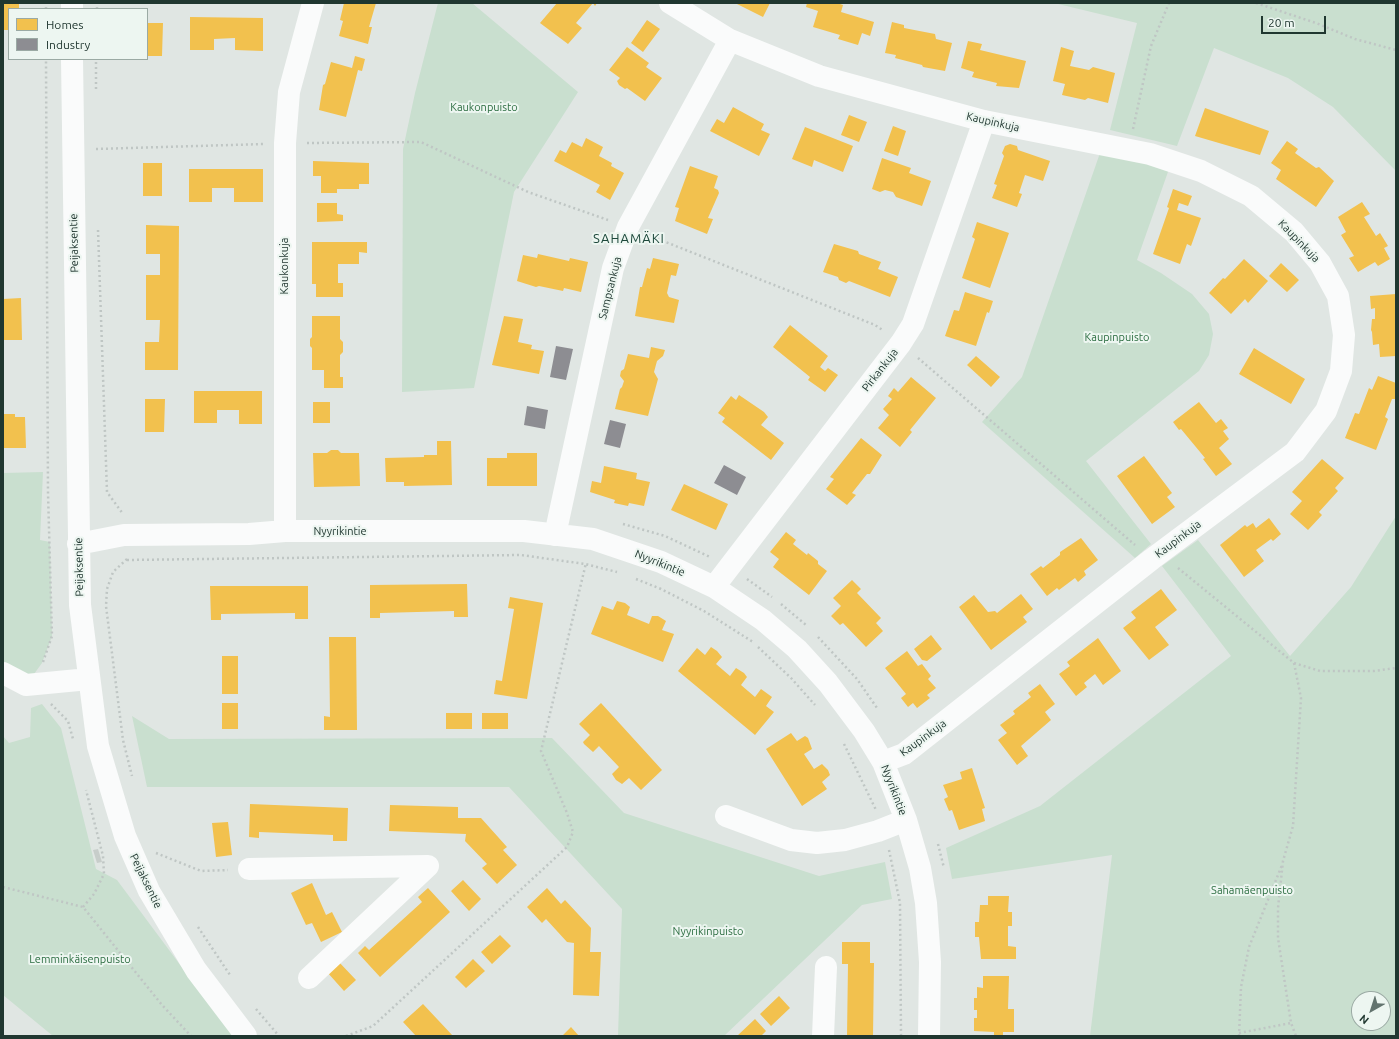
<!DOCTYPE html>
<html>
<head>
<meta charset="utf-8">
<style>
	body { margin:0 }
	#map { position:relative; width:1399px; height:1039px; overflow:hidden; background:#e0e6e3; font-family:Ubuntu,sans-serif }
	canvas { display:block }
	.frame { position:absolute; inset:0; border:4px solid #203730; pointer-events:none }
	.legend { position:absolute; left:8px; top:8px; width:140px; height:52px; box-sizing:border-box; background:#edf6f1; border:1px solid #9baaa4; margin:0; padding:5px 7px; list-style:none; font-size:12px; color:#203730 }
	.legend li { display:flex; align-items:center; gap:8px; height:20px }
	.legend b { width:20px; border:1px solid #9baaa4 }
	.north { position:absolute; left:1351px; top:991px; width:40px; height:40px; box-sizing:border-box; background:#edf6f1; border:1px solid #9baaa4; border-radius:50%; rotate:219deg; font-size:11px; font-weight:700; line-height:16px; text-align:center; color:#203730 }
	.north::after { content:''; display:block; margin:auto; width:14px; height:18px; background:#63746f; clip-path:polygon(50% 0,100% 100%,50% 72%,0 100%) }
	.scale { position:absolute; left:1261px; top:16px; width:65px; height:18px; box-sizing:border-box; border:2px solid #203730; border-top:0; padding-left:5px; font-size:12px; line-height:14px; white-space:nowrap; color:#203730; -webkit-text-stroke:3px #edf6f1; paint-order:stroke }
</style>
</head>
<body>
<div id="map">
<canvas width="1399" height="1039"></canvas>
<div class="frame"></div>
<ul class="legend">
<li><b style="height:11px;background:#f2c14e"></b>Homes</li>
<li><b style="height:11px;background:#8d8d92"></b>Industry</li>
</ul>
<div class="north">N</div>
<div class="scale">20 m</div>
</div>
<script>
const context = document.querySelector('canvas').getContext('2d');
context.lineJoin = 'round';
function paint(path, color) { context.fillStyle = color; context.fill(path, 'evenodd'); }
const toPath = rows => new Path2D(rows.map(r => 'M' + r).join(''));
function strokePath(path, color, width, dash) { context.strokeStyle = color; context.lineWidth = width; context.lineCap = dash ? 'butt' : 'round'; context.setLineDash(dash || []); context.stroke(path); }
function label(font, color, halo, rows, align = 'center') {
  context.font = font + ' Ubuntu,sans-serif'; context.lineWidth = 4; context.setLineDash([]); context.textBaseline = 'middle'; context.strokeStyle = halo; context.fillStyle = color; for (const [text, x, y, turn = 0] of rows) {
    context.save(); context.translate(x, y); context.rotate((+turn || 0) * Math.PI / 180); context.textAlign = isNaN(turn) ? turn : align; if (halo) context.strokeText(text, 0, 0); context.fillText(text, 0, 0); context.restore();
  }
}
paint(toPath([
	[438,3,472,3,578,92,514,192,474,388,402,392,403,149,415,93],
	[1054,3,1396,3,1396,171,1333,107,1288,78,1214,48,1177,146,1110,130,1137,23],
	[1100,153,1169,169,1137,260,1161,273,1192,294,1209,314,1213,334,1209,355,1199,371,1086,461,1151,544,1135,558,982,422,1022,377],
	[43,472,40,540,50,542,52,636,42,663,26,685,3,673,3,473],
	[1396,516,1396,1036,1090,1036,1112,855,952,879,946,848,1040,806,1231,656,1162,566,1198,540,1290,656,1351,587],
	[1359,999,1383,999,1383,1023,1359,1023],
	[42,704,61,728,96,869,117,880,233,1036,53,1036,3,995,3,736,9,743,30,737,31,708],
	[132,716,169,739,552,738,624,813,819,876,885,862,892,899,862,905,724,1036,618,1036,622,909,509,787,147,787]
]), '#c9dfcf');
paint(toPath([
	[3,3,19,3,19,9,9,9,9,30,3,30],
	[344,3,376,3,369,27,372,27,368,44,339,36,343,21,340,20],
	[557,3,597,3,595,6,593,3,576,23,582,28,568,44,540,23],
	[735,3,770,3,763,17],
	[807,3,837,3,843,5,841,12,874,22,870,36,862,33,858,45,838,39,840,35,813,27,818,11,806,7],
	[190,17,263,18,263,51,235,50,235,38,214,39,214,50,190,50],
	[647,20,660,29,643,52,631,43],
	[892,22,904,25,904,28,935,34,936,39,952,43,945,71,923,67,922,65,895,58,896,55,885,53],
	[147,23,163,23,162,56,147,56],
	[968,41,982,44,980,50,1026,61,1019,88,996,86,997,83,972,77,974,72,961,68],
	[627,47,649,63,646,67,662,78,645,101,627,88,625,89,619,85,617,81,620,78,609,70],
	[1061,47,1074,51,1070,66,1089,70,1093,67,1115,73,1108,103,1088,98,1085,100,1062,95,1065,84,1053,81],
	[355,56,365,59,362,71,358,70,346,117,319,110,323,85,325,84,331,62,352,68],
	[733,107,764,124,761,130,770,134,759,156,710,131,717,119,724,123],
	[1205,108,1269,131,1260,155,1195,136],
	[849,115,867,122,859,142,841,135],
	[893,126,906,131,898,156,884,151],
	[805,127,853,146,843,172,814,160,812,167,792,159],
	[586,138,603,147,599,156,612,163,611,166,624,173,610,200,596,192,600,185,554,161,560,150,566,153,572,142,582,147],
	[1287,141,1298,149,1295,153,1316,168,1319,167,1334,181,1316,207,1276,179,1281,170,1271,163],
	[1010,144,1017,146,1018,150,1050,161,1043,181,1025,175,1019,193,1022,194,1017,207,992,198,997,185,994,184,1004,156,1002,153,1005,146],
	[882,158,911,168,909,173,931,181,922,206,896,197,893,192,885,190,880,192,872,189],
	[313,161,369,163,369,184,359,184,359,189,337,189,337,193,321,193,321,176,313,176],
	[143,163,162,163,162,196,143,196],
	[690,166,718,176,714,188,718,190,719,193,708,218,713,219,707,234,675,221,679,208,675,207],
	[189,169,263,169,263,202,234,202,234,188,212,188,212,202,189,202],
	[1173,189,1192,196,1188,206,1179,203,1177,210,1201,218,1191,246,1187,244,1180,264,1153,254,1169,208,1167,207],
	[1362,202,1370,214,1364,217,1376,236,1380,233,1388,246,1384,248,1390,259,1378,266,1375,262,1358,272,1349,258,1354,256,1341,235,1346,232,1338,217],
	[317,203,337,203,337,214,343,215,343,221,317,222],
	[977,222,1009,233,990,288,962,278,975,239,972,237],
	[146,225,179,226,178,370,145,370,145,342,159,342,160,320,146,320,146,275,160,275,160,254,146,254],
	[312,242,367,242,367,253,359,252,359,264,338,264,338,283,343,283,343,297,316,297,316,284,312,284],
	[834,244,858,251,859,254,881,262,878,269,898,277,890,297,849,281,846,283,839,280,838,277,823,272],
	[538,254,569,261,570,258,588,262,581,292,564,288,563,291,539,286,536,287,517,281,523,255,537,258],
	[653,258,679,264,676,276,671,275,667,293,669,297,679,300,674,323,635,316,640,287,642,287,647,268,650,269],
	[1244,259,1268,281,1248,303,1245,299,1231,314,1209,293,1223,278,1225,279],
	[1281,263,1299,280,1287,292,1269,276],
	[965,292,993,301,989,313,987,312,976,346,945,336,954,310,959,311],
	[1396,294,1396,356,1380,357,1379,344,1373,345,1372,332,1371,330,1372,319,1375,319,1375,308,1371,309,1370,296],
	[21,298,22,340,3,340,3,299],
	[312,316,340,316,340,339,343,342,343,352,340,355,340,377,343,377,343,388,324,388,324,370,312,370,312,348,310,346,310,339,312,337],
	[504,316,523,319,518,342,532,345,531,349,544,351,539,374,492,365],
	[790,325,828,356,820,367,825,371,828,368,838,375,825,392,808,380,810,377,773,347],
	[651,347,665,350,663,356,657,361,654,372,658,379,648,416,615,409,620,389,622,387,624,381,620,376,621,371,624,369,628,354,649,358],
	[1254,348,1305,379,1291,404,1239,374],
	[976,356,1000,377,991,387,967,365],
	[1378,376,1396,383,1396,399,1392,399,1385,417,1388,419,1376,450,1345,438,1355,413,1359,414,1369,388,1372,390],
	[911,377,936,398,910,430,912,432,900,447,878,428,889,415,883,409,892,399,888,396,894,388,898,392],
	[194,391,262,391,262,424,239,424,239,410,217,410,217,423,194,423],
	[739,395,764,412,768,417,761,425,784,443,771,460,722,422,725,418,718,413,731,396,736,400],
	[145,399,165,399,164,432,145,432],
	[313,402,330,402,330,423,313,423],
	[1199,402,1216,423,1221,419,1228,428,1223,431,1229,439,1219,448,1232,464,1216,476,1203,459,1205,458,1181,429,1179,430,1173,422],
	[3,414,15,414,15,417,25,417,26,448,3,448],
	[861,438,882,455,870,474,867,474,852,493,856,495,847,505,826,489,834,479,830,477],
	[437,441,451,441,452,485,404,486,404,482,386,482,385,458,424,457,424,455,437,455],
	[331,450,338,450,341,453,359,453,360,486,314,487,313,453,327,453],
	[507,453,537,453,537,486,487,486,487,458,507,458],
	[1144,456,1172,493,1167,497,1175,507,1152,524,1117,476],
	[1322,459,1344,478,1335,488,1338,491,1319,512,1322,515,1308,530,1290,514,1302,501,1292,492],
	[604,466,637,473,636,479,650,482,644,506,629,503,628,506,614,503,615,500,590,492,592,481,601,483],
	[684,484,728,504,716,530,671,510],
	[1269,518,1281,534,1273,541,1271,539,1256,550,1264,561,1244,577,1220,545,1245,525,1247,527,1253,523,1256,528],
	[786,532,796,540,793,544,807,555,808,553,818,561,818,564,827,571,809,595,773,567,779,559,770,552],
	[1081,538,1098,560,1084,571,1086,575,1078,582,1075,578,1059,590,1057,588,1047,596,1030,574,1041,566,1043,568,1060,555,1060,552],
	[852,580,861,589,857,593,881,618,876,623,883,631,866,647,843,623,840,625,831,616,841,606,833,598],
	[467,584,468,617,454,617,454,611,380,613,380,618,370,618,370,585],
	[210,586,308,586,308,619,295,619,295,613,221,614,221,620,211,620],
	[1161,589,1177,610,1155,627,1169,645,1149,660,1123,628,1136,618,1131,612],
	[1021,594,1033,609,1023,617,1027,622,991,650,959,607,974,595,988,612,995,611,997,613],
	[510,597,543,603,527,699,494,694,496,680,502,681,514,609,508,608],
	[617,601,625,603,630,607,627,615,649,624,652,616,658,616,666,621,662,630,674,634,663,662,591,634,602,606,613,610],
	[931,635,942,649,927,661,922,660,914,649],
	[329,637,356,637,357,730,324,730,324,716,330,717],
	[1098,638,1121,671,1103,685,1095,674,1084,683,1087,687,1076,696,1059,674,1070,666,1067,662],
	[711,647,717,651,722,657,716,664,730,676,736,668,744,673,747,677,741,685,755,697,761,689,772,697,766,706,774,712,755,735,678,671,697,648,705,655],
	[907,651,918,666,922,664,931,676,928,679,936,688,927,695,930,698,917,708,913,703,908,707,901,698,906,694,885,668],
	[222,656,238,656,238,694,222,694],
	[1040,684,1055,704,1045,712,1051,720,1021,746,1028,756,1017,765,998,740,1007,733,1000,725,1015,714,1013,711,1031,697,1028,693],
	[222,703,238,703,238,729,222,729],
	[601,703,662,770,641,790,629,778,622,784,616,780,612,774,619,767,599,746,593,752,584,744,583,742,590,735,579,724],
	[446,713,472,713,472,729,446,729],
	[482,713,508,713,508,729,482,729],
	[791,733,797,741,805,736,808,738,812,749,804,754,814,769,822,764,828,770,830,775,822,782,827,789,802,806,766,749],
	[972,768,985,808,982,809,985,821,959,830,952,810,949,811,944,799,948,797,943,785,962,779,960,772],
	[250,804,348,808,347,841,333,841,333,835,259,832,259,838,249,837],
	[390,805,458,807,458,818,481,818,507,847,503,850,517,865,497,884,482,868,487,864,465,841,466,834,389,831],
	[228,822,232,855,216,857,212,823],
	[463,880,481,899,469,911,451,891],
	[312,883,326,915,332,912,342,932,321,942,312,923,306,925,291,893],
	[428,888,450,912,380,977,358,953,365,946,369,950,422,902,418,897],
	[547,888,561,904,565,900,591,928,590,952,601,952,599,996,573,995,574,943,567,942,546,919,542,923,527,907],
	[988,896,1009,896,1008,912,1012,912,1012,926,1008,926,1008,946,1016,947,1016,959,981,959,979,937,975,937,975,922,979,922,980,905,988,905],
	[500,935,511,946,492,964,481,952],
	[842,942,870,942,870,963,874,963,873,1036,847,1036,848,964,842,964],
	[473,959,485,971,466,988,455,977],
	[338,961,356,980,344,991,327,972],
	[983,976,1009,976,1008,1009,1014,1009,1014,1032,1003,1032,1003,1036,994,1036,994,1032,974,1031,974,1018,977,1018,977,1010,974,1010,974,998,977,998,977,987,983,988],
	[779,996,790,1008,771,1026,760,1014],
	[423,1004,453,1036,416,1036,403,1022],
	[755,1019,766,1031,761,1036,737,1036],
	[571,1027,579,1036,562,1036]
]), '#f2c14e');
paint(toPath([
	[556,346,573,349,566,380,550,377],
	[527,406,548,410,545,429,524,425],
	[610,420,626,424,620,448,604,444],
	[724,465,746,477,737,495,714,483]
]), '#8d8d92');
paint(toPath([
	[98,849,102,862,97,863,93,850]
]), '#c7cdca');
strokePath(toPath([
	[1256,3,1316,23,1355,39,1396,50],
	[46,9,46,3],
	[97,9,97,3],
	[96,89,96,59],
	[1133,129,1151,46,1169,3],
	[307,143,421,142,528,192,608,220],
	[96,149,264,144],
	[98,230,107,492,123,514],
	[648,235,875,325,884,331],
	[918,358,1135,545],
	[623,524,665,536,710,557],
	[127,559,113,572,107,589,106,606,123,740,132,776],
	[127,560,521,555,585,564,617,572],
	[1178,568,1294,663,1320,671,1374,671,1396,668],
	[636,579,661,589,704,611,753,642],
	[747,579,772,597],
	[781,604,806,625],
	[818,637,857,679,877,708],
	[758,647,791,678,815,705],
	[43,662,52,636,48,493,46,59],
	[1294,663,1301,698,1293,826,1283,861,1278,908,1278,938,1291,1023,1296,1036],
	[51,704,68,721,73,739],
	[844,744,876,810],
	[938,844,944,868],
	[889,850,900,903,901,1036],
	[156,853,201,871,228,870],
	[3,887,83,907,162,1005,191,1036],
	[83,907,94,894,104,874,103,856,86,790],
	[198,927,230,975],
	[256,1009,279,1036],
	[1239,1033,1291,1023],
	[346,1036,373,1026,567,847,573,832,567,813,541,751,586,563],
	[1239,1036,1241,987,1249,947,1282,865]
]), '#bfc6c4', 2.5, [2, 3]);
strokePath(toPath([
	[670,3,730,40,819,76,984,121,1150,154,1201,171,1251,196,1294,232,1320,263,1338,296,1344,335,1341,371,1326,411,1295,452,1152,559,904,754,883,762],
	[72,9,72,3],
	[72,59,80,605,98,746,125,836,149,891,196,970,246,1036],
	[285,531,285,143,289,92,313,3],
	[555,535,613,268,628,227,730,40],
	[78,544,124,535,249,534,285,531,524,531,593,539,661,562,714,587,763,620,797,649,828,683,864,731,883,762,906,820,920,868,926,903,930,962,929,1036],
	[714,587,901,343,913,324,984,121],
	[3,673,26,685,89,679],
	[726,816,791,840,817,843,845,840,878,831,906,820],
	[249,869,428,866,309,978],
	[823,1036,826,967]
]), '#fafbfb', 22);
label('11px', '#2c6d41', '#edf6f1', [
	["Kaukonpuisto",484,107],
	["Kaupinpuisto",1117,337],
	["Sahamäenpuisto",1252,890],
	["Nyyrikinpuisto",708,931],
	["Lemminkäisenpuisto",80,959]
]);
label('11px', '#203730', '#edf6f1', [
	["Kaupinkuja",993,122,13],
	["Kaupinkuja",1299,241,46],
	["Peijaksentie",74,243,-91],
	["Kaukonkuja",284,266,-90],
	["Sampsankuja",610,288,-76],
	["Pirkankuja",880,370,-52],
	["Nyyrikintie",340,531],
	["Kaupinkuja",1178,539,-37],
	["Nyyrikintie",660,563,22],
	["Peijaksentie",79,567,-91],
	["Kaupinkuja",923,738,-36],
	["Nyyrikintie",894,790,69],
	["Peijaksentie",146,881,64]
]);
context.letterSpacing = '1px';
label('13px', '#1d483b', '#edf6f1', [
	["SAHAMÄKI",629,239]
]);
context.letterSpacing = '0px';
</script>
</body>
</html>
